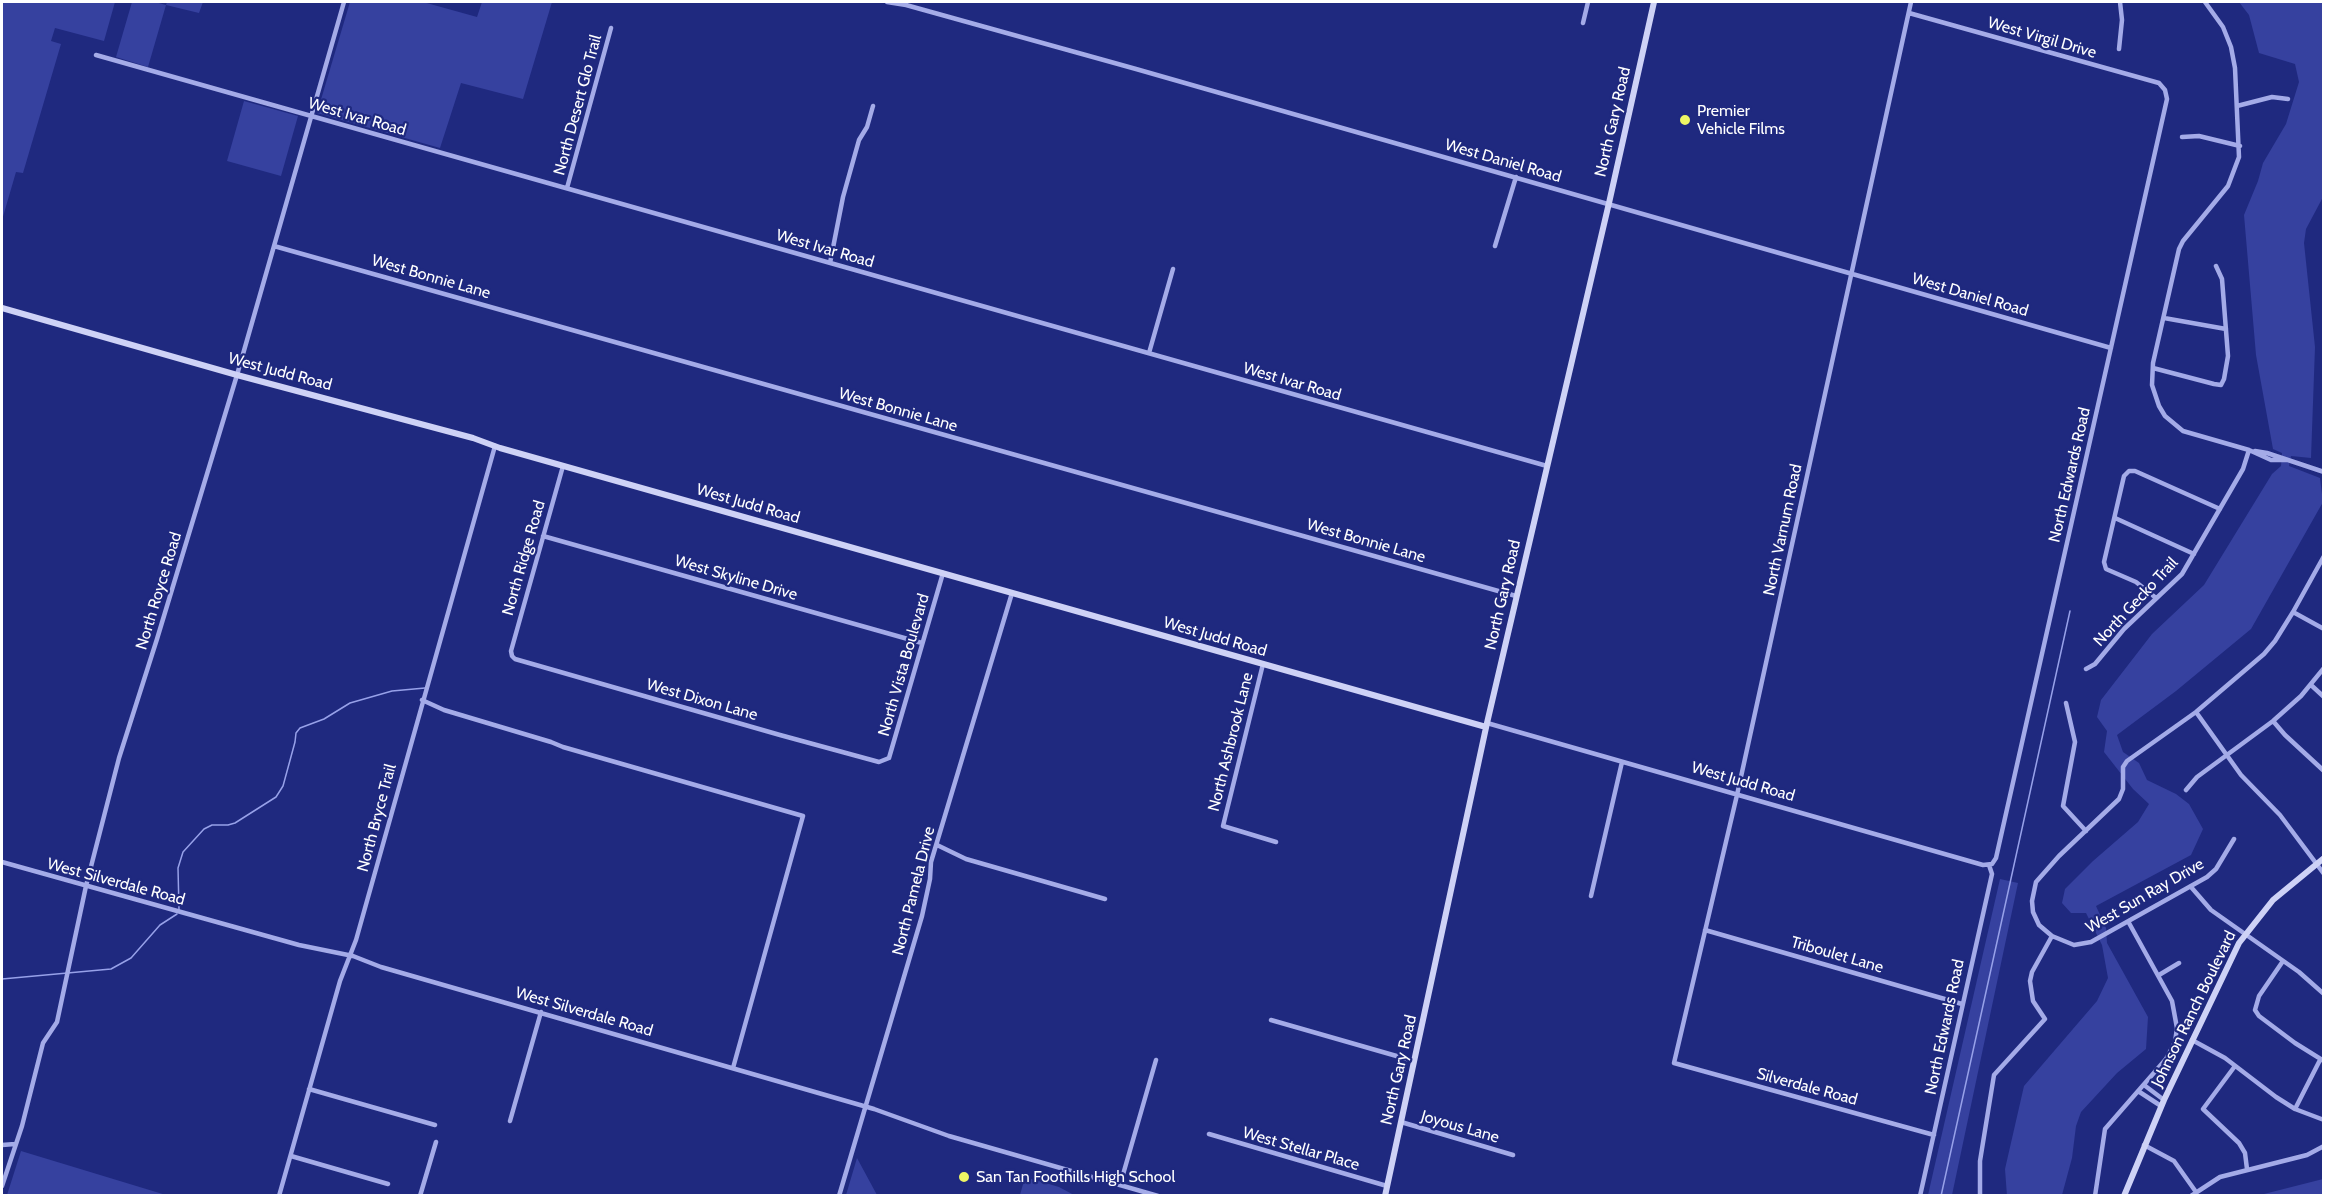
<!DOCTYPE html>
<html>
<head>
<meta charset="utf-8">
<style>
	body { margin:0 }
	#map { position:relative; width:2325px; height:1197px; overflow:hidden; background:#1f297f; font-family:Cabin,sans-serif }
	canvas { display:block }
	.frame { position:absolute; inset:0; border:3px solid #fff; pointer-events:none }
</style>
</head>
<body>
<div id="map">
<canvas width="2325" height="1197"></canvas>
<div class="frame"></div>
</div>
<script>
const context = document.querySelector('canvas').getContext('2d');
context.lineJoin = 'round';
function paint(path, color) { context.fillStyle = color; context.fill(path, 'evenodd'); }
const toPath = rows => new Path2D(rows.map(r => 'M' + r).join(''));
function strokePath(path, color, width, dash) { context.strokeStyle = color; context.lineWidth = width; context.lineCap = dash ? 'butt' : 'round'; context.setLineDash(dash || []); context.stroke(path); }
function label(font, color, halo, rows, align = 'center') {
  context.font = font + ' Cabin,sans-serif'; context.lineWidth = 4.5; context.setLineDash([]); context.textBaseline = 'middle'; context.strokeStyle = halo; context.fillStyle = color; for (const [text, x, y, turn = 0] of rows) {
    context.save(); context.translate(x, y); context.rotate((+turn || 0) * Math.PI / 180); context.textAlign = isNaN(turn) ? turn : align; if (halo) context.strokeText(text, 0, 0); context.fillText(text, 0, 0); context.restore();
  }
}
paint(toPath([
	[2,2,115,2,104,41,55,28,51,41,61,44,23,173,16,172,2,220],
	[132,2,155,2,166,5,167,2,203,2,199,13,166,5,148,67,116,57],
	[350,2,423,2,477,17,482,2,552,2,523,99,461,83,440,148,317,113],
	[2239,2,2323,2,2323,197,2306,229,2304,243,2315,347,2311,458,2291,456,2289,466,2320,478,2323,502,2251,629,2176,691,2117,735,2123,752,2139,763,2147,780,2176,794,2189,804,2203,829,2191,855,2096,906,2106,928,2107,943,2148,1017,2146,1049,2117,1073,2081,1112,2076,1126,2072,1158,2062,1195,2007,1196,2005,1169,2024,1086,2097,1001,2108,978,2102,945,2086,913,2071,913,2062,903,2065,889,2093,861,2138,822,2149,804,2133,789,2104,752,2107,731,2097,717,2101,700,2152,634,2204,585,2272,474,2281,466,2282,453,2273,449,2256,355,2244,215,2258,181,2263,163,2286,124,2299,82,2295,64,2259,53,2249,15],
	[244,101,298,116,281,176,227,161],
	[2000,879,2018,883,1952,1195,1928,1195],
	[21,1151,166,1195,7,1195],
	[857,1158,877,1195,846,1195],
	[1025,1177,1059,1187,1074,1195,1020,1195],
	[2323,1179,2323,1195,2260,1195]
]), '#36419f');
strokePath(toPath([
	[179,910,178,868,183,852,204,829,212,825,228,825,235,823,276,797,283,786,295,742,296,733,300,728,324,719,350,703,392,691,425,688],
	[2,979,111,969,131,958,160,925,177,914],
	[1941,1196,2070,611]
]), '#97a1e9', 1.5);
strokePath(toPath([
	[887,2,906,5,1136,69,2111,348],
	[1911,2,1737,795,1674,1063,1934,1135],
	[2205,2,2223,27,2231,47,2235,68,2239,157,2228,186,2183,241,2179,249,2153,363,2152,385,2159,406,2165,416,2183,431,2249,450,2271,460,2286,460],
	[1583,23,1588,2],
	[2119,49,2122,20,2120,2],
	[96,55,1547,466],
	[2237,106,2272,97,2288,99],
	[2182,137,2199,136,2240,146],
	[567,188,611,28],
	[274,246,1516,596],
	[1495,246,1516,177],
	[830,263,843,197,859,140,867,127,873,106],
	[2164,318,2226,329],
	[1149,353,1173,269],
	[2153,368,2214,384,2221,385,2224,379,2228,356,2222,279,2216,266],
	[2255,451,2267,453,2324,472],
	[563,466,511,651,512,656,515,659,780,735,879,762,889,758,943,573],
	[2115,518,2194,554],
	[543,536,922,643],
	[2156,598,2136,582,2106,569,2104,562,2124,476,2129,471,2135,471,2220,509],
	[2293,612,2324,629],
	[1263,664,1223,826,1276,842],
	[2086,669,2095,664,2124,629,2182,574,2243,469,2249,450],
	[2311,685,2324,697],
	[422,700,444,710,551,742,563,747,803,816,733,1068],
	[2066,703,2075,742,2063,806,2086,831],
	[2196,712,2241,775,2280,815,2324,874],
	[2273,721,2285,735,2324,771],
	[1487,723,1983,865,1992,864,1996,858,2167,99,2165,90,2159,83,1909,13],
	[2186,790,2197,777,2273,721,2301,696,2324,668],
	[2234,839,2216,869,2207,877,2091,942,2074,945,2052,936,2039,925,2033,912,2032,901,2036,882,2059,856,2119,799,2123,789,2123,767,2127,761,2196,712,2264,654,2275,641,2293,612,2324,556],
	[937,845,966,859,1105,899],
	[2,862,299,945,353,956,381,967,874,1109,949,1136,1158,1196],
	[2191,887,2211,910,2299,972,2324,994],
	[1591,896,1622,762],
	[1705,930,1962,1004],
	[2283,961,2259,996,2255,1010,2259,1016,2295,1043,2324,1061],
	[2159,975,2179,963],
	[1271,1020,1414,1061],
	[2192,1040,2225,1058,2276,1097,2295,1109,2324,1120],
	[2235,1066,2203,1109,2239,1143,2245,1153,2247,1169],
	[2144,1085,2164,1100],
	[309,1089,435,1125],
	[2138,1091,2161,1106],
	[2295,1109,2320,1060],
	[510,1121,541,1012],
	[1401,1122,1513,1155],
	[1209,1134,1387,1186],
	[2,1145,15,1144],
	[2144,1145,2174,1161,2196,1192],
	[291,1156,388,1184],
	[1120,1185,1156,1060],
	[2,1186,22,1126,43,1043,57,1022,86,886,119,758,157,639,237,375,344,2],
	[279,1196,340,981,356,940,495,446],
	[420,1196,436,1142],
	[839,1196,922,916,930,879,931,862,1012,593],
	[1920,1196,1992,874,1989,865],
	[1980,1196,1980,1161,1994,1075,2045,1019,2033,1001,2030,981,2032,972,2052,936],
	[2095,1196,2105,1129,2166,1059,2175,1042,2177,1028,2172,1001,2129,923],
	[2191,1196,2220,1177,2307,1155,2324,1146]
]), '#a4abe8', 4.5);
strokePath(toPath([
	[2,308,237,375,473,438,500,448,1486,727],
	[1385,1196,1487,723,1609,203,1654,2],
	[2124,1196,2164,1100,2239,943,2273,900,2324,858]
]), '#ced2f6', 6);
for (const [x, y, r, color] of [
	[1685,120,6,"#eef664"],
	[964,1177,6,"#eef664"]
]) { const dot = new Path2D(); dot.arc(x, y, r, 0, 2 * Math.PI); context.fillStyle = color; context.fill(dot); strokePath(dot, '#1f297f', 2); }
label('16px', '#fff', '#1f297f', [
	["West Virgil Drive",2042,38,16],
	["North Desert Glo Trail",578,105,-75],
	["West Ivar Road",357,117,16],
	["North Gary Road",1613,122,-77],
	["West Daniel Road",1503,161,16],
	["West Ivar Road",825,249,16],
	["West Bonnie Lane",431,277,16],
	["West Daniel Road",1970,295,16],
	["West Judd Road",280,372,15],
	["West Ivar Road",1292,382,16],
	["West Bonnie Lane",898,410,16],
	["North Edwards Road",2070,475,-77],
	["West Judd Road",748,504,16],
	["North Varnum Road",1783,530,-78],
	["West Bonnie Lane",1366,541,16],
	["North Ridge Road",524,558,-74],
	["West Skyline Drive",736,578,16],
	["North Royce Road",159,591,-73],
	["North Gary Road",1503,595,-77],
	["North Gecko Trail",2136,602,-47],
	["West Judd Road",1215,637,16],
	["North Vista Boulevard",904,665,-74],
	["West Dixon Lane",702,700,16],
	["North Ashbrook Lane",1231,742,-76],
	["West Judd Road",1743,782,16],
	["North Bryce Trail",377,818,-75],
	["West Silverdale Road",116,882,15],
	["North Pamela Drive",914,891,-76],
	["West Sun Ray Drive",2145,896,-30],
	["Triboulet Lane",1837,955,16],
	["Johnson Ranch Boulevard",2194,1009,-64],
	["West Silverdale Road",584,1012,16],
	["North Edwards Road",1945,1027,-78],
	["North Gary Road",1399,1070,-77],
	["Silverdale Road",1807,1087,15],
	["Joyous Lane",1460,1127,16],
	["West Stellar Place",1301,1149,16]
]);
label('16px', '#fff', '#1f297f', [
	["Premier",1697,111],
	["Vehicle Films",1697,129],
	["San Tan Foothills High School",976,1177]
], 'left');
</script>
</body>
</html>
